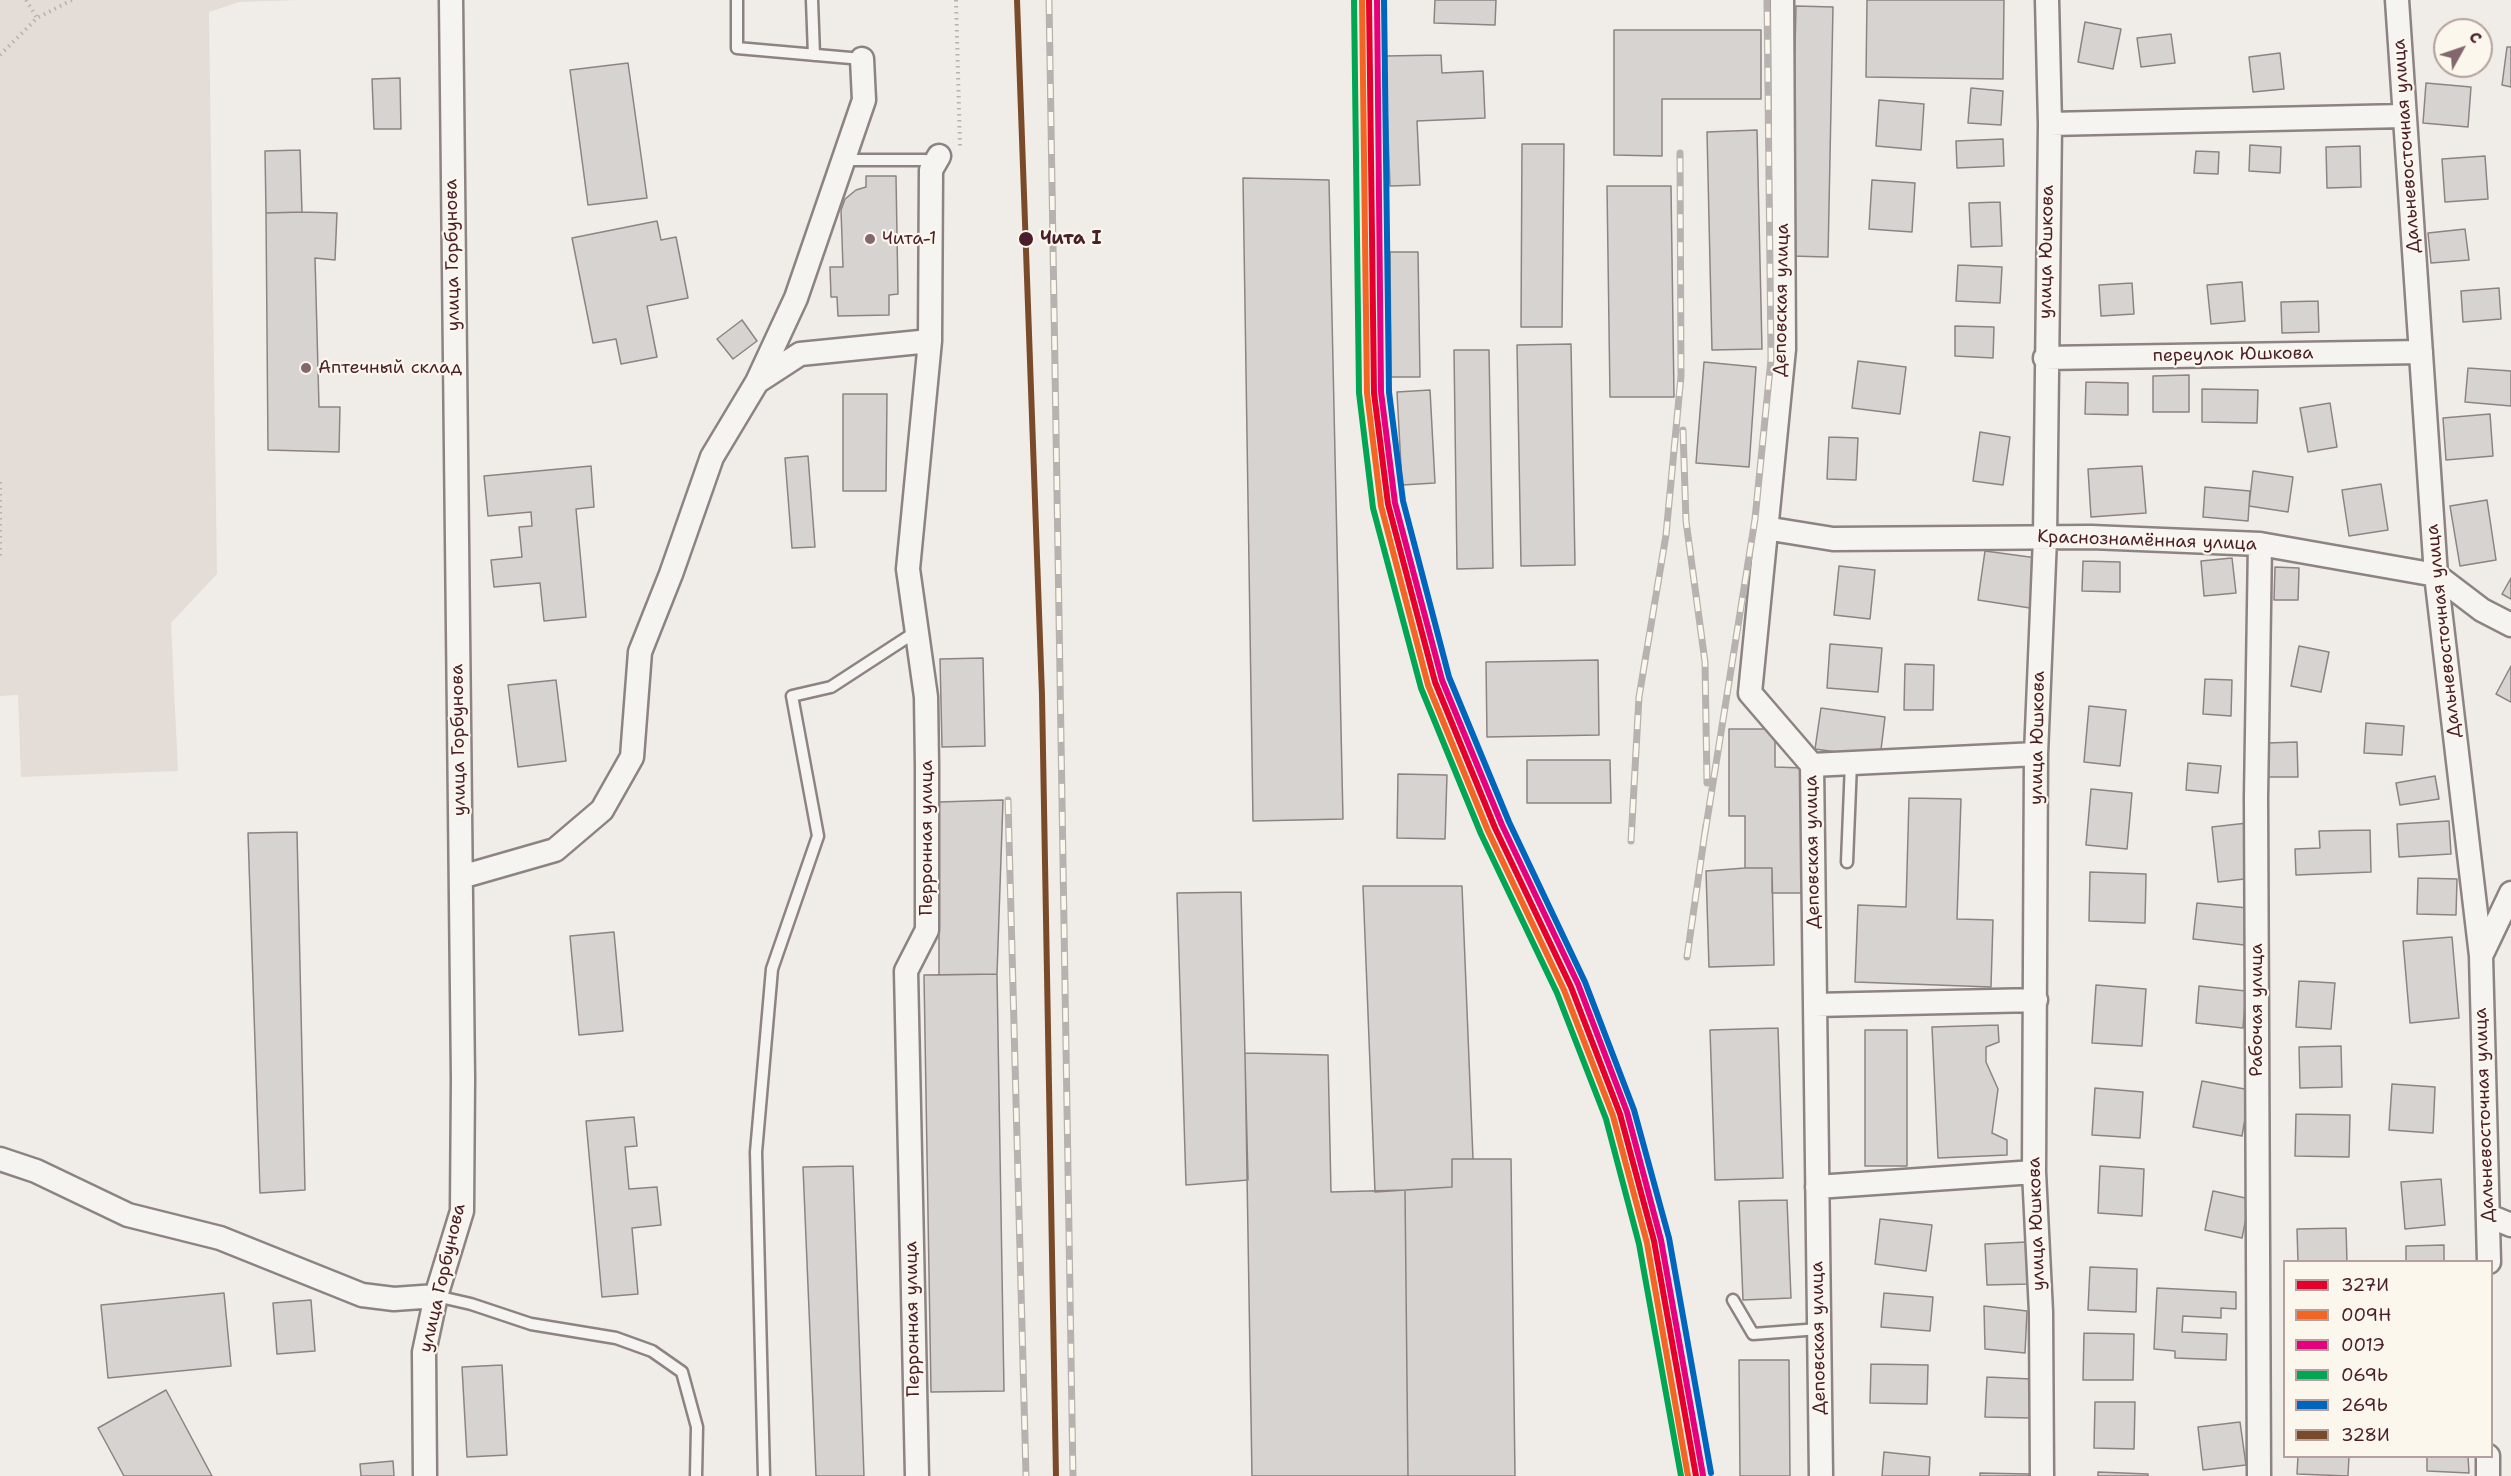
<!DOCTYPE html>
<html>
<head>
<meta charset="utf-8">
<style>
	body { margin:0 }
	#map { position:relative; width:2511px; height:1476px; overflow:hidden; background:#f0ede8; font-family:"Shantell Sans",sans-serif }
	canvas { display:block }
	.legend { position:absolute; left:2283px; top:1260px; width:210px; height:198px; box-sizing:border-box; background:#fbf7ec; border:2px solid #b4a19f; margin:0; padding:8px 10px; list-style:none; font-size:18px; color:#4a1f2b }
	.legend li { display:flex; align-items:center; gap:12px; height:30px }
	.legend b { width:30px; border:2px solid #b4a19f }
	.north { position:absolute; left:2433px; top:18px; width:60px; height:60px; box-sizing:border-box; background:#fbf7ec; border:2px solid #b4a19f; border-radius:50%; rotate:50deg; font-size:16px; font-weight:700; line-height:24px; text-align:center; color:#4a1f2b }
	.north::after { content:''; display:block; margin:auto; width:21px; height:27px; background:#84676d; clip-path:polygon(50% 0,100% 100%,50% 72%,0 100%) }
</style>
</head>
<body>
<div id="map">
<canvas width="2511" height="1476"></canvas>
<ul class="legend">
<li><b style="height:8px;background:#e4002b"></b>327И</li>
<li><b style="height:8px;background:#f26522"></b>009Н</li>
<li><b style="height:8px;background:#e5007d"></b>001Э</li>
<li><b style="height:8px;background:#00a651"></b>069Ь</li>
<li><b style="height:8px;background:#0065bd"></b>269Ь</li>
<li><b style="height:8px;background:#7a4b2a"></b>328И</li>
</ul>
<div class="north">С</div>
</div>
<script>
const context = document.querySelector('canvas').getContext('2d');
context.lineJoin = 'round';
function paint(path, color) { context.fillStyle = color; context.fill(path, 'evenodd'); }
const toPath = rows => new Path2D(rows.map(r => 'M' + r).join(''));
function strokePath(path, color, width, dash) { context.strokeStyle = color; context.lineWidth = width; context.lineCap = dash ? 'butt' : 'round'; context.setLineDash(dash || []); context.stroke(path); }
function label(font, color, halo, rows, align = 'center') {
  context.font = font + ' "Shantell Sans",sans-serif'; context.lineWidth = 4.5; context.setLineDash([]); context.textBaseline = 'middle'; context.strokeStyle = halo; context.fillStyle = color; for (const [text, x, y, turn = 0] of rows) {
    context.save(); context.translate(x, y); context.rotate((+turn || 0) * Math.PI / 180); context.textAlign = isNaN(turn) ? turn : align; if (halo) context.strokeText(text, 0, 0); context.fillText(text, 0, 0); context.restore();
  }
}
paint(toPath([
	[0,0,301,0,239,2,209,12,217,574,171,623,178,771,21,777,18,695,0,696]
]), '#e4ddd7');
const building = toPath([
	[1435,0,1496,0,1495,25,1434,23,1435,0],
	[1867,0,2004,0,2003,79,1866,77,1867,0],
	[1796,6,1833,7,1828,257,1790,256,1796,6],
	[2085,22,2121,29,2113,69,2078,62,2085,22],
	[1614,30,1761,30,1761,99,1662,99,1662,156,1614,155,1614,30],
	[2171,34,2175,63,2141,67,2137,38,2171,34],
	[2507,47,2511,47,2511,87,2502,85,2507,47],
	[2280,53,2284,89,2253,92,2249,57,2280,53],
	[1441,55,1442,73,1483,71,1485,118,1417,121,1420,185,1390,186,1385,56,1441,55],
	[628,63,647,198,588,205,570,70,628,63],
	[400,78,401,129,374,129,372,79,400,78],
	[2426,83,2471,87,2468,127,2423,123,2426,83],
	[1971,88,2003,91,2001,125,1968,123,1971,88],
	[1879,100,1924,104,1921,150,1876,146,1879,100],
	[1757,130,1762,349,1712,350,1707,132,1757,130],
	[2003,139,2004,166,1957,168,1956,141,2003,139],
	[1522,144,1564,144,1562,327,1521,327,1522,144],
	[2250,145,2281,147,2280,173,2249,171,2250,145],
	[2360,146,2361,187,2327,188,2326,147,2360,146],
	[300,150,302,212,266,213,265,151,300,150],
	[2196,151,2219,152,2218,174,2194,173,2196,151],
	[2485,156,2488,199,2445,202,2442,159,2485,156],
	[866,176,896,176,898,294,889,295,889,315,838,316,837,297,831,297,830,267,843,267,841,210,845,199,856,190,866,187,866,176],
	[1243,178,1329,180,1343,819,1253,821,1243,178],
	[1872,180,1915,183,1912,232,1869,229,1872,180],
	[1607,186,1671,186,1674,397,1610,397,1607,186],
	[2000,202,2002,246,1971,247,1969,203,2000,202],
	[302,212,337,213,335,260,315,258,319,407,340,407,339,452,268,450,266,213,302,212],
	[657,221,661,240,676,237,688,298,647,306,657,357,621,364,616,339,593,343,572,238,657,221],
	[2465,229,2469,260,2431,263,2428,233,2465,229],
	[1390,252,1418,252,1420,377,1391,377,1390,252],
	[1958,265,2002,267,2000,303,1956,301,1958,265],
	[2242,282,2245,321,2211,324,2207,285,2242,282],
	[2132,283,2134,314,2101,316,2099,285,2132,283],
	[2499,288,2501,319,2463,322,2461,291,2499,288],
	[2318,301,2319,332,2282,333,2281,302,2318,301],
	[742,320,757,341,733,359,717,339,742,320],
	[1955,326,1994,327,1993,358,1955,356,1955,326],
	[1571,344,1575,565,1521,566,1517,345,1571,344],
	[1454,350,1489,350,1493,568,1457,569,1454,350],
	[1858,361,1906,367,1900,414,1852,408,1858,361],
	[1704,362,1756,367,1749,467,1696,463,1704,362],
	[2468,368,2511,371,2511,406,2465,402,2468,368],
	[2189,375,2189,412,2153,412,2153,376,2189,375],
	[2086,382,2128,383,2128,415,2085,414,2086,382],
	[2202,389,2258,390,2257,423,2202,422,2202,389],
	[1430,390,1435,483,1402,485,1397,392,1430,390],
	[843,394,887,394,886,491,843,491,843,394],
	[2330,403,2337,447,2308,452,2300,408,2330,403],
	[2490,414,2493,456,2446,460,2443,418,2490,414],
	[1980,432,2010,437,2003,485,1973,481,1980,432],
	[1829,437,1858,438,1856,480,1827,479,1829,437],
	[808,456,815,547,792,548,785,458,808,456],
	[591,466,594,507,576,509,586,617,544,621,540,583,494,587,491,560,522,557,519,527,532,526,531,512,488,516,484,476,591,466],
	[2142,466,2146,513,2091,517,2088,469,2142,466],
	[2253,471,2293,477,2288,512,2249,506,2253,471],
	[2381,484,2388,530,2349,536,2342,490,2381,484],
	[2205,487,2250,491,2248,521,2203,517,2205,487],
	[2487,500,2496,560,2460,566,2450,506,2487,500],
	[1985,551,2037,558,2030,608,1978,600,1985,551],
	[2232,558,2236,593,2204,596,2201,561,2232,558],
	[2083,561,2120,562,2120,592,2082,591,2083,561],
	[1839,566,1875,570,1870,619,1834,615,1839,566],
	[2275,567,2299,568,2298,600,2274,600,2275,567],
	[2511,578,2511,599,2502,594,2511,578],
	[1830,644,1882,648,1878,692,1827,688,1830,644],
	[2299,646,2329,652,2321,692,2291,686,2299,646],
	[983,658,985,746,942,747,940,659,983,658],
	[1598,660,1599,735,1487,737,1486,662,1598,660],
	[1905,664,1934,665,1933,710,1904,710,1905,664],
	[2511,666,2511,702,2496,694,2511,666],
	[2205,679,2232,680,2231,716,2203,714,2205,679],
	[556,680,566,761,518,767,508,685,556,680],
	[2089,706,2126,710,2120,766,2084,762,2089,706],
	[1821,708,1885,717,1880,758,1815,749,1821,708],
	[2366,723,2404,726,2402,755,2364,753,2366,723],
	[1729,729,1775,729,1775,767,1804,768,1804,893,1772,893,1772,868,1745,868,1745,816,1729,816,1729,729],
	[2297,742,2298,777,2268,777,2267,743,2297,742],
	[1527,760,1610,760,1611,803,1527,803,1527,760],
	[2188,763,2221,766,2218,793,2186,790,2188,763],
	[1398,774,1447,775,1445,839,1397,838,1398,774],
	[2435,776,2439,799,2400,805,2396,783,2435,776],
	[2091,789,2132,793,2127,849,2086,845,2091,789],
	[1909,798,1961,799,1957,919,1993,920,1991,987,1855,982,1858,905,1906,907,1909,798],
	[1003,800,997,974,939,975,939,802,1003,800],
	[2449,821,2451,854,2399,857,2397,824,2449,821],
	[2247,823,2253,878,2218,882,2212,827,2247,823],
	[2370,830,2371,872,2296,875,2295,849,2320,848,2319,831,2370,830],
	[297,832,305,1190,260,1193,248,833,297,832],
	[1745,868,1772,868,1774,965,1709,967,1706,871,1745,868],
	[2090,872,2146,874,2145,923,2089,921,2090,872],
	[2418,878,2457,879,2456,915,2417,914,2418,878],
	[1363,886,1462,886,1473,1159,1452,1159,1452,1187,1375,1192,1363,886],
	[1241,892,1248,1180,1186,1185,1177,893,1241,892],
	[2197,903,2248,908,2244,945,2193,939,2197,903],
	[614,932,623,1031,579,1035,570,936,614,932],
	[2452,937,2459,1018,2410,1023,2403,941,2452,937],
	[997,974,1004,1391,931,1392,924,975,997,974],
	[2299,981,2335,983,2331,1029,2296,1027,2299,981],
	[2096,985,2146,989,2142,1046,2092,1043,2096,985],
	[2199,986,2246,991,2243,1028,2196,1023,2199,986],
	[1998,1025,1999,1042,1986,1047,1986,1062,1998,1089,1992,1133,2007,1140,2007,1155,1938,1158,1932,1027,1998,1025],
	[1778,1028,1783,1178,1715,1180,1710,1030,1778,1028],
	[1865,1030,1907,1030,1907,1166,1865,1166,1865,1030],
	[2341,1046,2342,1087,2300,1088,2299,1047,2341,1046],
	[1245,1053,1328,1055,1331,1192,1405,1190,1408,1476,1252,1476,1245,1053],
	[2202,1081,2250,1090,2242,1136,2193,1127,2202,1081],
	[2392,1084,2435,1087,2433,1133,2389,1130,2392,1084],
	[2095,1088,2143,1092,2140,1138,2092,1135,2095,1088],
	[2296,1114,2350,1115,2349,1157,2295,1156,2296,1114],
	[634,1117,637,1146,625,1147,629,1189,657,1187,661,1225,632,1228,638,1294,602,1297,586,1121,634,1117],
	[1452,1159,1511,1159,1515,1476,1408,1476,1405,1190,1452,1187,1452,1159],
	[853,1166,864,1476,816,1476,803,1167,853,1166],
	[2100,1166,2144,1169,2142,1216,2098,1213,2100,1166],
	[2441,1179,2445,1225,2405,1229,2401,1182,2441,1179],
	[2213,1191,2250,1199,2242,1238,2205,1230,2213,1191],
	[1787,1200,1791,1298,1743,1300,1739,1201,1787,1200],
	[1880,1219,1932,1225,1926,1271,1875,1264,1880,1219],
	[2346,1228,2347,1262,2298,1262,2297,1229,2346,1228],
	[2027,1242,2029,1284,1987,1285,1985,1244,2027,1242],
	[2444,1245,2444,1262,2406,1262,2406,1246,2444,1245],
	[2090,1267,2137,1269,2136,1312,2088,1310,2090,1267],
	[2157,1288,2236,1292,2236,1309,2221,1308,2221,1318,2183,1316,2182,1332,2227,1334,2226,1360,2175,1358,2175,1351,2154,1349,2157,1288],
	[224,1293,231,1366,108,1378,101,1305,224,1293],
	[1884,1293,1933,1297,1930,1331,1881,1327,1884,1293],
	[311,1300,315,1351,277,1354,273,1303,311,1300],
	[1984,1306,2027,1311,2025,1353,1985,1349,1984,1306],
	[2084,1333,2134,1334,2133,1380,2083,1380,2084,1333],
	[1739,1360,1789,1360,1790,1476,1740,1476,1739,1360],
	[1871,1364,1928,1365,1927,1404,1870,1403,1871,1364],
	[502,1365,507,1455,467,1457,462,1367,502,1365],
	[1987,1377,2031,1379,2030,1418,1985,1417,1987,1377],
	[166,1390,212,1476,124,1476,98,1428,166,1390],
	[2095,1402,2135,1402,2134,1449,2094,1448,2095,1402],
	[2240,1422,2246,1465,2203,1470,2198,1427,2240,1422],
	[1884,1452,1930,1457,1929,1476,1882,1476,1884,1452],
	[2298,1456,2349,1456,2348,1476,2297,1474,2298,1456],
	[2427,1456,2468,1456,2469,1473,2427,1471,2427,1456],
	[393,1461,394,1476,361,1476,360,1464,393,1461],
	[2098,1472,2148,1474,2148,1476,2098,1476,2098,1472],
	[1980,1473,2029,1474,2029,1476,1980,1476,1980,1473]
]);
paint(building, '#d7d3d0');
strokePath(building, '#8d8383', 1.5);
const service = toPath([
	[737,0,737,48,862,59],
	[812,0,814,55],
	[843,160,925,160,931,170],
	[1847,862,1851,763],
	[436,1296,471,1304,531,1324,616,1338,652,1351,682,1372,697,1427,696,1476],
	[1733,1300,1753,1334,1819,1329],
	[764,1476,756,1152,772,969,818,836,792,696,831,687,917,631]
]);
const minor = toPath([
	[1782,0,1784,349,1750,693,1812,765,1821,1476],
	[2397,0,2436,575,2481,956,2489,1262],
	[2050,124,2403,116],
	[930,341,931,170,939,156],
	[2045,358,2421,352],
	[757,382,796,298,864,100,862,59],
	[1765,528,1833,539,2091,537,2260,544,2436,575,2482,610,2511,625],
	[1812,765,2036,754],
	[461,877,555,850,602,810,632,757,640,652,671,574,712,457,757,382,800,354,930,341,908,569,926,697,927,766,927,930,906,971,917,1476],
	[2481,956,2511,893],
	[1815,1005,2036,1000],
	[0,1159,36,1171,128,1215,220,1238,362,1295,394,1299,436,1296],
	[1817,1187,2034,1172],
	[2489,1216,2511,1225],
	[425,1476,424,1352,436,1296,462,1211,463,1078,451,0],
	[2042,1476,2041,1312,2034,1172,2036,754,2045,538,2050,124,2047,0],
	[2259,1476,2256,797,2260,544],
	[2488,1476,2488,1456]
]);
strokePath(service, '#8d8383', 15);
strokePath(minor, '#8d8383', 27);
strokePath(toPath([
	[26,0,37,18],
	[956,0,960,146],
	[0,55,37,18,72,0],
	[0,482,0,556]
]), '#b7b2b0', 4, [1.5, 4.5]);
strokePath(service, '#f5f4f0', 10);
strokePath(minor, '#f5f4f0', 22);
const rail = toPath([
	[1049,0,1073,1476],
	[1683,430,1686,521,1705,662,1707,783],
	[1008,800,1026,1476],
	[1705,833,1755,519,1771,359,1767,0],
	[1631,841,1639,697,1666,535,1681,376,1680,153],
	[1687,957,1706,825]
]);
strokePath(rail, '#b7b2b0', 7);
strokePath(rail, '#fbf7ec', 4.5, [14]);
strokePath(toPath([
	[1369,0,1374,393,1388,504,1435,682,1495,828,1571,987,1620,1114,1654,1241,1696,1476]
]), '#e4002b', 6);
strokePath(toPath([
	[1362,0,1367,393,1381,506,1428,685,1488,831,1564,990,1613,1116,1647,1243,1688,1476]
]), '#f26522', 6);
strokePath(toPath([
	[1377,0,1381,392,1395,503,1442,680,1502,825,1578,984,1627,1112,1661,1240,1703,1475]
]), '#e5007d', 6);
strokePath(toPath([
	[1354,0,1359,393,1373,508,1421,688,1481,834,1557,993,1606,1119,1639,1244,1681,1476]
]), '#00a651', 6);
strokePath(toPath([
	[1384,0,1389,392,1403,501,1449,677,1509,822,1585,982,1634,1110,1669,1238,1711,1473]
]), '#0065bd', 6);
strokePath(toPath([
	[1017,0,1042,695,1056,1476]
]), '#7a4b2a', 6);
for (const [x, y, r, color] of [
	[870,239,6,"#84676d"],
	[1026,239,8,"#4a1f2b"],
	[306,368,6,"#84676d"]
]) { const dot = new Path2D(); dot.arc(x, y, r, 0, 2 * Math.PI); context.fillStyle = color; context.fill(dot); strokePath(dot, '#fbf7ec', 2); }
label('18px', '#4a1f2b', '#fbf7ec', [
	["Дальневосточная улица",2407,146,-94],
	["улица Юшкова",2047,252,-89],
	["улица Горбунова",453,255,-91],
	["Деповская улица",1782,300,-89],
	["переулок Юшкова",2233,355,-1],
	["Краснознамённая улица",2147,541,2],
	["Дальневосточная улица",2444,631,-96],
	["улица Юшкова",2038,738,-89],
	["улица Горбунова",459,740,-91],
	["Перронная улица",927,838,-90],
	["Деповская улица",1813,852,-91],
	["Рабочая улица",2257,1010,-90],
	["Дальневосточная улица",2485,1115,-92],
	["улица Юшкова",2037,1224,-92],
	["улица Горбунова",443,1278,-77],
	["Перронная улица",913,1319,-91],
	["Деповская улица",1819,1338,-91]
]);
label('18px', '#4a1f2b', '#fbf7ec', [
	["Чита-1",882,239],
	["Аптечный склад",318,368]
], 'left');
label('bold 18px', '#4a1f2b', '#fbf7ec', [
	["Чита I",1040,239]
], 'left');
</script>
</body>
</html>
